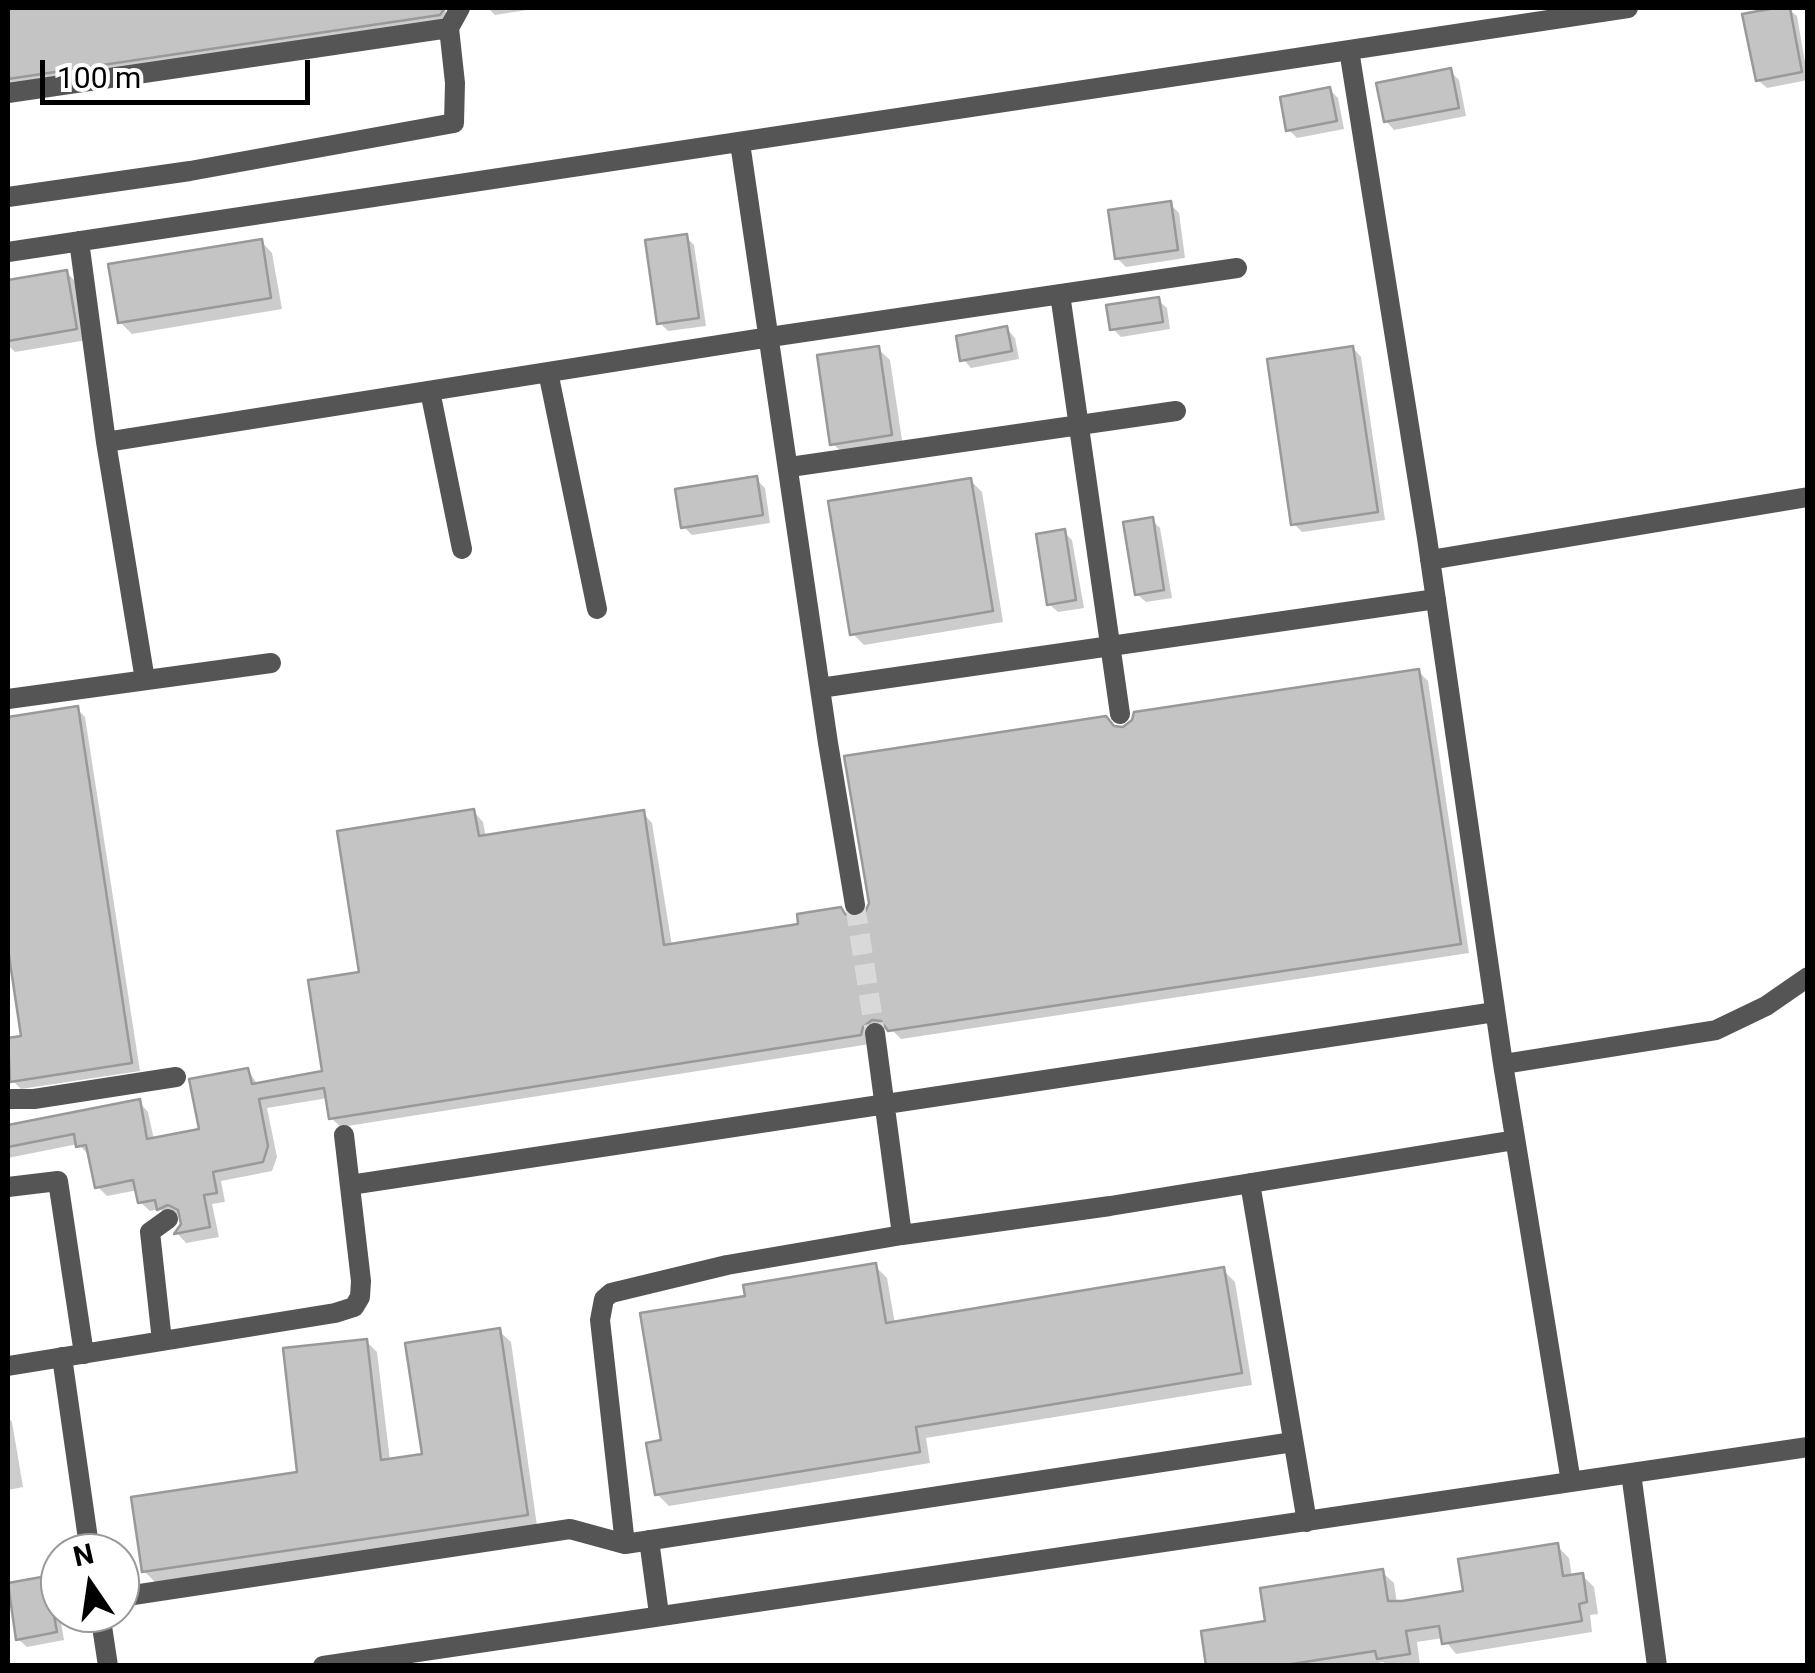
<!DOCTYPE html>
<html>
<head>
<meta charset="utf-8">
<style>
	body { margin:0 }
	#map { position:relative; width:1815px; height:1673px; overflow:hidden; background:#fff; font-family:Roboto,sans-serif }
	canvas { display:block }
	.frame { position:absolute; inset:0; border:10px solid #000; pointer-events:none }
	.north { position:absolute; left:40px; top:1533px; width:100px; height:100px; box-sizing:border-box; background:#fff; border:2px solid #999; border-radius:50%; rotate:347deg; font-size:28px; font-weight:700; line-height:40px; text-align:center; color:#000 }
	.north::after { content:''; display:block; margin:auto; width:35px; height:45px; background:#000; clip-path:polygon(50% 0,100% 100%,50% 72%,0 100%) }
	.scale { position:absolute; left:40px; top:60px; width:270px; height:45px; box-sizing:border-box; border:5px solid #000; border-top:0; padding-left:12px; font-size:30px; line-height:35px; white-space:nowrap; color:#000; -webkit-text-stroke:8px #fff; paint-order:stroke }
</style>
</head>
<body>
<div id="map">
<canvas width="1815" height="1673"></canvas>
<div class="frame"></div>
<div class="north">N</div>
<div class="scale">100 m</div>
</div>
<script>
const context = document.querySelector('canvas').getContext('2d');
context.lineJoin = 'round';
function paint(path, color) { context.fillStyle = color; context.fill(path, 'evenodd'); }
const toPath = rows => new Path2D(rows.map(r => 'M' + r).join(''));
function strokePath(path, color, width, dash) { context.strokeStyle = color; context.lineWidth = width; context.lineCap = dash ? 'butt' : 'round'; context.setLineDash(dash || []); context.stroke(path); }
paint(toPath([
	[8,8,445,8,448,27,8,94],
	[488,8,540,8,495,15],
	[1787,8,1797,16,1808,80,1767,88,1758,80,1745,16],
	[1450,71,1459,80,1466,116,1394,130,1386,121],
	[1330,90,1338,98,1344,129,1297,138,1289,130],
	[1170,204,1179,213,1185,258,1126,267,1117,258],
	[686,237,694,245,706,326,668,331,660,323],
	[261,241,272,253,282,309,132,334,120,322],
	[67,273,78,284,87,340,15,352,8,345,8,282],
	[1158,300,1167,308,1170,329,1121,337,1113,329],
	[1007,329,1015,338,1019,359,971,368,963,359],
	[1353,348,1361,357,1385,520,1302,532,1294,524],
	[878,349,890,360,903,447,845,455,833,444],
	[756,479,765,488,770,523,692,535,683,526],
	[970,480,982,492,1003,622,864,645,852,633],
	[1152,520,1160,528,1172,598,1146,602,1137,594],
	[1064,532,1072,540,1084,608,1058,612,1049,604],
	[1418,671,1428,681,1469,953,901,1039,891,1029,883,1028,870,1044,341,1127,331,1118,328,1098,267,1108,277,1157,272,1171,221,1181,225,1202,212,1204,219,1237,186,1243,178,1234,183,1224,179,1214,169,1218,160,1209,150,1211,140,1202,138,1190,107,1196,97,1186,89,1155,78,1144,8,1158,8,1127,139,1102,148,1112,154,1140,202,1131,248,1070,258,1085,324,1073,362,974,474,812,483,822,486,838,643,813,652,823,672,946,850,919,856,921,1116,729],
	[77,709,85,717,140,1071,21,1089,13,1081,8,1048,8,1040,24,1038,8,932,8,720],
	[875,1266,887,1278,895,1324,1223,1270,1235,1282,1252,1385,926,1438,930,1463,669,1506,657,1494,664,1442],
	[499,1331,511,1342,537,1526,155,1582,144,1571,300,1475,366,1341,377,1352,390,1461,425,1456],
	[8,1417,12,1422,23,1487,8,1490],
	[1557,1546,1569,1558,1572,1577,1582,1575,1594,1587,1598,1614,1590,1615,1592,1632,1456,1654,1443,1638,1417,1642,1420,1665,1418,1666,1387,1666,1383,1662,1361,1666,1209,1666,1268,1623,1382,1572,1394,1583,1397,1604,1466,1593],
	[46,1579,55,1587,64,1640,27,1647,18,1639,8,1586]
]), '#0003');
const building = toPath([
	[8,8,445,8,440,15,8,79,8,8],
	[1775,8,1790,8,1802,72,1756,81,1742,14,1775,8],
	[1451,68,1459,108,1384,122,1376,83,1451,68],
	[1330,87,1337,121,1286,131,1280,97,1330,87],
	[1171,201,1178,250,1115,259,1108,210,1171,201],
	[687,234,699,318,657,324,645,240,687,234],
	[262,239,271,298,118,323,108,264,262,239],
	[67,270,77,329,8,341,8,280,67,270],
	[1159,297,1163,322,1110,330,1106,305,1159,297],
	[1007,326,1012,351,960,361,956,336,1007,326],
	[879,346,892,435,830,445,817,355,879,346],
	[1353,346,1378,512,1291,525,1267,359,1353,346],
	[757,476,763,515,681,528,675,489,757,476],
	[971,478,993,611,850,635,828,501,971,478],
	[1153,517,1164,590,1135,595,1123,522,1153,517],
	[1065,529,1076,600,1047,605,1036,534,1065,529],
	[1419,669,1461,944,888,1031,881,1021,872,1020,863,1027,861,1035,329,1119,324,1088,259,1099,268,1146,263,1162,213,1172,217,1193,204,1195,210,1227,174,1234,181,1224,178,1210,168,1205,157,1210,155,1200,138,1203,133,1180,95,1188,86,1145,76,1147,74,1134,8,1147,8,1125,140,1099,147,1139,199,1129,189,1079,248,1068,252,1084,322,1071,308,980,359,972,337,831,474,809,479,836,644,810,664,945,798,924,797,914,841,907,845,914,856,919,864,915,869,903,844,756,1106,716,1114,726,1123,727,1132,720,1134,712,1419,669],
	[78,706,132,1063,10,1082,8,1038,21,1036,8,949,8,717,78,706],
	[876,1263,886,1323,1224,1267,1242,1373,916,1427,920,1452,655,1495,646,1443,661,1440,640,1313,745,1296,743,1285,876,1263],
	[500,1328,528,1515,142,1572,131,1497,297,1472,283,1348,367,1339,381,1460,422,1454,405,1343,500,1328],
	[1558,1543,1563,1576,1583,1573,1587,1602,1579,1604,1582,1621,1442,1644,1439,1626,1406,1631,1410,1654,1377,1659,1375,1651,1279,1666,1206,1666,1201,1631,1265,1621,1260,1588,1383,1569,1388,1601,1402,1601,1463,1591,1458,1559,1558,1543],
	[47,1576,57,1632,16,1640,8,1583,47,1576]
]);
paint(building, '#c4c4c4');
strokePath(building, '#999', 2.5);
strokePath(toPath([
	[855,905,875,1033]
]), '#d9d9d9', 20, [20, 10]);
strokePath(toPath([
	[1349,50,1427,538,1503,1064,1571,1482],
	[8,93,449,28],
	[740,143,828,743,855,905],
	[8,197,190,171,454,123,455,83,449,28,460,8],
	[79,241,106,442,145,680],
	[8,252,1628,8],
	[1060,294,1120,714],
	[548,372,597,609],
	[430,391,462,549],
	[106,442,770,337,1237,268],
	[790,467,1176,411],
	[1430,560,1808,497],
	[820,688,1436,599],
	[8,699,271,663],
	[875,1033,902,1235],
	[1503,1064,1716,1030,1766,1006,1808,977],
	[8,1099,34,1099,176,1077],
	[1250,1183,1307,1522],
	[350,1185,1495,1012],
	[8,1187,58,1181,84,1354],
	[162,1341,150,1232,168,1219],
	[62,1357,90,1553],
	[8,1366,335,1313,354,1307,360,1297,361,1281,344,1135],
	[1631,1473,1657,1666],
	[649,1540,659,1614],
	[625,1544,600,1320,604,1299,611,1293,727,1265,902,1235,1110,1206,1515,1140],
	[120,1597,570,1529,625,1544,1293,1442],
	[100,1613,108,1666],
	[323,1666,1808,1447]
]), '#555', 20);
</script>
</body>
</html>
